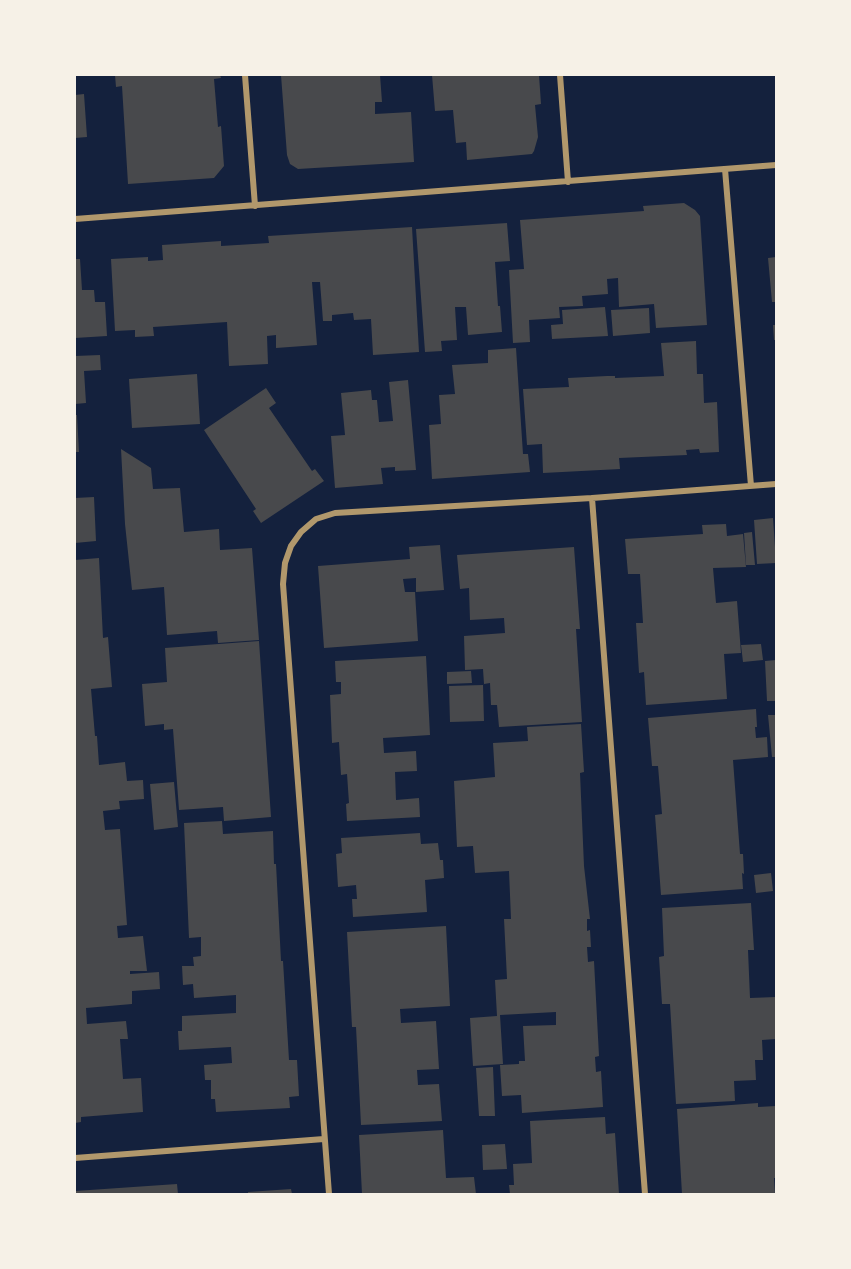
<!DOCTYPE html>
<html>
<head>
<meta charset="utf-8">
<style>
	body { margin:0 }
	#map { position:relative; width:851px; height:1269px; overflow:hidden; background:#14213d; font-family:Raleway,sans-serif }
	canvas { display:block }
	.frame { position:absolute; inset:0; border:76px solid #f6f1e7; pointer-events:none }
</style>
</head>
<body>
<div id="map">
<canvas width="851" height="1269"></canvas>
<div class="frame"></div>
</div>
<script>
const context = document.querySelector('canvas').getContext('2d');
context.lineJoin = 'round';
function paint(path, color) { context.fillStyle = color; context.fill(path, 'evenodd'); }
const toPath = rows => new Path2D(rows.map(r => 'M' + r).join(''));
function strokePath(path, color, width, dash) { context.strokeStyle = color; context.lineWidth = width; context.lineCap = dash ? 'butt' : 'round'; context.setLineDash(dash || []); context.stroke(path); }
paint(toPath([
	[115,75,220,75,221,78,214,79,218,127,221,126,224,166,214,178,128,184,122,86,116,87],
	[281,75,380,75,382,102,375,102,375,114,411,112,414,162,298,169,290,164,287,155],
	[432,75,539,75,541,104,535,105,538,137,534,151,532,154,467,160,466,142,456,143,453,110,435,111],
	[84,94,87,137,75,138,75,95],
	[684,203,695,210,700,216,707,325,656,328,654,304,619,307,618,278,607,279,608,294,582,296,583,306,559,307,560,318,529,320,530,342,513,343,509,270,524,269,520,220,644,211,643,206],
	[507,223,510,261,495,262,498,306,500,306,502,332,468,335,466,307,455,307,457,340,441,341,442,351,425,352,416,229],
	[412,227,419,352,373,355,371,319,354,320,353,313,332,315,332,321,323,321,320,282,312,282,317,345,276,348,276,335,267,336,268,364,229,366,227,322,153,327,154,336,135,337,135,330,115,331,111,259,148,257,148,261,163,260,162,245,221,241,221,246,269,243,268,236],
	[776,257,776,302,772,302,768,258],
	[75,259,80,259,82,290,94,290,95,302,105,302,107,336,75,338],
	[605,307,608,336,552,339,551,325,563,324,562,310],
	[649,308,650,333,613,336,611,310],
	[773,325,776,325,776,340,774,340],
	[696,341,697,374,703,374,704,403,717,402,719,452,700,453,699,449,686,450,687,455,619,458,620,469,543,473,542,444,527,445,523,389,569,387,568,378,607,376,615,376,615,378,664,376,661,343],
	[516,348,523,454,528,454,530,472,432,479,429,425,441,424,439,395,455,394,452,365,488,363,488,350],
	[100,355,101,370,84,371,86,403,75,404,75,356],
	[197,374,200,424,132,428,129,379],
	[408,380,416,470,395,471,395,467,381,468,383,484,335,488,331,436,345,435,341,393,371,390,372,400,377,400,379,422,393,421,389,382],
	[266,388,276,403,269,408,312,471,315,469,324,481,261,523,253,511,256,509,204,430],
	[75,415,77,415,79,452,75,452],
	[121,449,151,468,153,489,180,488,184,532,219,529,220,550,252,548,259,640,218,643,217,631,167,635,164,587,132,590,125,524],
	[94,497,96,541,75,543,75,498],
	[773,518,775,547,776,546,776,563,757,564,754,520],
	[726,524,727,536,743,534,746,567,713,568,716,603,737,601,741,653,724,654,727,699,646,705,644,672,639,673,636,623,643,623,640,574,628,574,625,539,703,534,702,525],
	[752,532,755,565,746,565,744,533],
	[440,545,444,590,416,592,416,578,403,579,405,592,415,592,418,641,324,648,318,566,410,559,409,547],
	[574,547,580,629,576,629,582,722,499,727,497,705,491,705,490,683,484,684,483,669,465,670,464,636,505,633,504,618,470,620,469,588,460,589,457,555],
	[99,558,103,638,108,637,112,687,91,689,95,736,97,736,99,765,125,762,127,781,143,780,144,799,119,801,120,809,103,811,105,830,120,829,127,925,117,926,118,938,143,936,147,971,130,971,130,974,159,972,160,989,132,991,132,1004,86,1008,87,1024,126,1021,128,1039,120,1039,123,1079,141,1078,143,1112,81,1117,81,1122,75,1123,75,560],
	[259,641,271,817,224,821,223,807,179,810,173,729,164,730,164,724,145,726,142,684,167,682,165,648],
	[761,644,763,660,743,662,741,645],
	[426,656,430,735,383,738,384,753,416,751,417,771,395,772,396,800,419,798,420,817,347,821,346,804,349,803,347,774,341,775,339,742,332,743,330,695,341,694,341,682,336,682,335,661],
	[776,660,776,701,767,701,765,661],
	[471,671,472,683,447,684,447,672],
	[483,685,484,721,450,722,449,686],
	[756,709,757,727,755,727,756,738,767,737,768,757,733,760,740,854,743,854,744,874,742,873,743,889,661,895,655,815,662,814,658,766,652,766,648,718],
	[768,715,776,715,776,757,772,757],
	[581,724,584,772,580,773,584,866,590,919,587,919,587,931,590,930,591,947,587,947,588,962,594,961,599,1056,595,1057,596,1072,601,1071,603,1107,522,1113,521,1095,502,1096,500,1065,519,1064,519,1061,525,1061,523,1026,556,1025,556,1012,500,1015,503,1064,473,1066,470,1018,497,1016,495,980,507,979,504,919,511,919,509,871,475,873,473,846,457,847,454,781,495,777,493,743,528,741,527,727],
	[174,782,178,827,154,830,150,784],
	[222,821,223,834,273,831,274,864,276,864,281,961,283,961,289,1060,297,1060,299,1096,289,1097,290,1108,216,1112,215,1099,211,1099,211,1080,205,1080,204,1065,232,1063,231,1047,179,1050,178,1031,182,1031,182,1016,236,1013,236,995,194,998,193,984,183,985,182,966,194,966,193,957,201,956,201,937,189,938,184,823],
	[420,833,421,844,438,843,440,860,443,860,444,878,425,880,427,912,353,917,352,899,357,899,356,885,338,887,336,854,342,853,341,838],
	[771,873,773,891,756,893,754,875],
	[751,903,754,950,748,950,750,998,776,997,776,1039,762,1040,763,1060,755,1060,756,1080,734,1081,735,1101,676,1104,670,1004,662,1004,659,957,664,956,662,908],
	[446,926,450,1006,400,1009,401,1023,436,1021,439,1069,417,1070,418,1085,439,1084,442,1121,361,1125,356,1027,352,1027,347,932],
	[493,1067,495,1116,479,1116,476,1068],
	[758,1103,758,1107,776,1106,776,1178,774,1178,775,1194,682,1194,677,1109],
	[605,1117,606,1134,615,1133,619,1194,510,1194,509,1185,514,1185,513,1164,532,1163,530,1121],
	[443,1130,446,1178,474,1177,476,1194,362,1194,359,1135],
	[505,1144,507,1169,483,1170,482,1145],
	[177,1184,178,1194,75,1194,75,1191],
	[291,1189,292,1194,248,1194,248,1192]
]), '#48494c');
strokePath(toPath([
	[245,75,255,206],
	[560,75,568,182],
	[725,169,751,486],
	[75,219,776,165],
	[592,498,645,1194],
	[75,1158,324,1139],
	[329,1194,283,584,285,563,291,546,301,532,316,519,335,513,592,498,776,484]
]), '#b1986c', 6);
</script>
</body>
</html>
